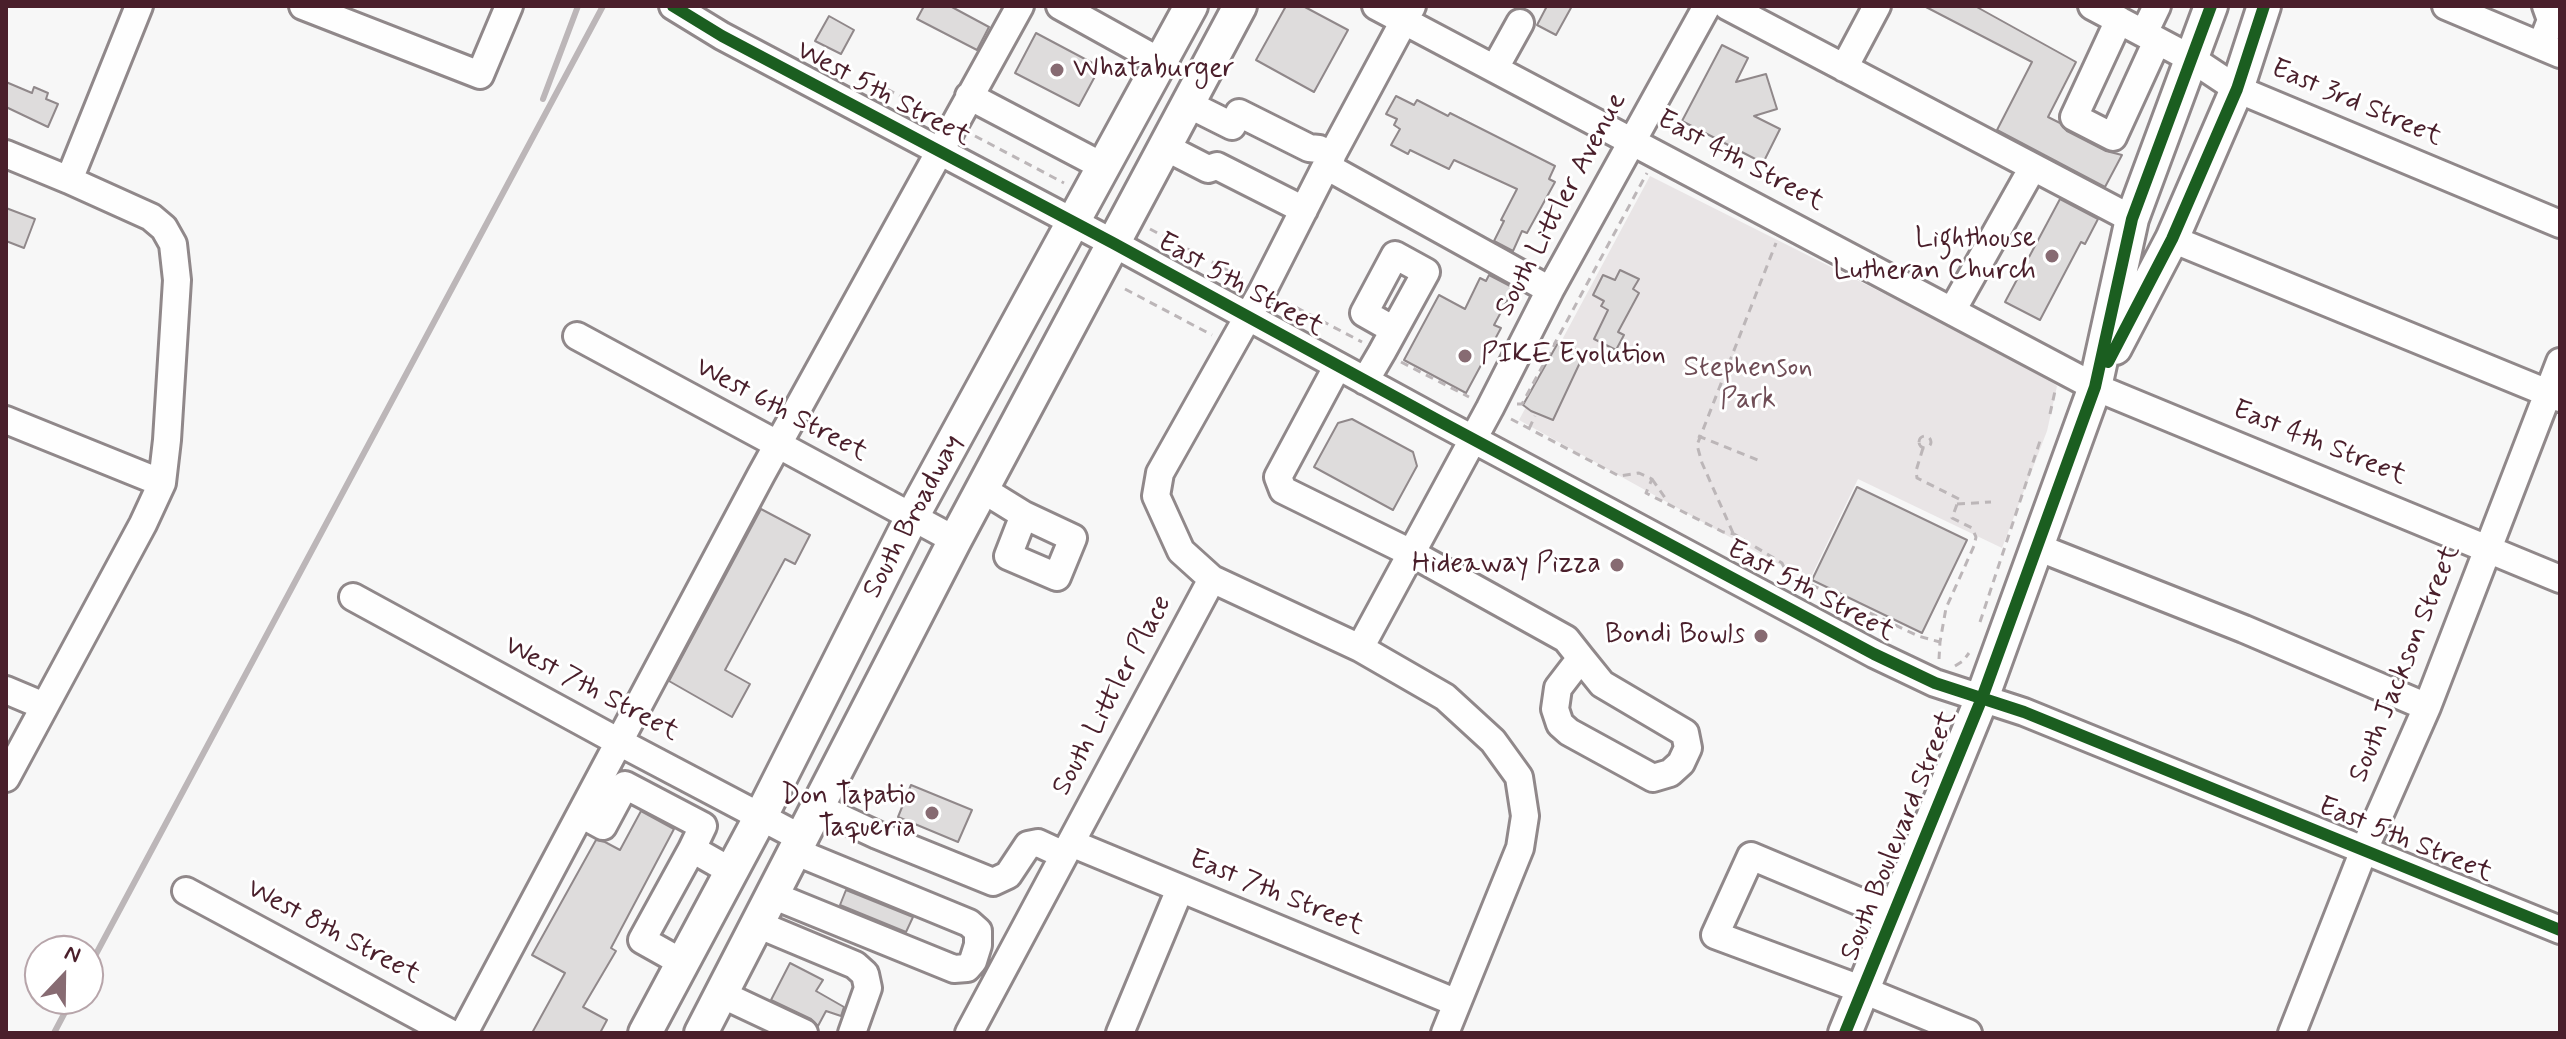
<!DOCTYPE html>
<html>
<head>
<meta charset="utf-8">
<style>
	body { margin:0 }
	#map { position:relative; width:2566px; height:1039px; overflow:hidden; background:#f7f7f7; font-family:Mynerve,sans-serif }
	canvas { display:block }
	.frame { position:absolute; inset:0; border:8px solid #4a1f2b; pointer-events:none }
	.north { position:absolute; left:24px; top:935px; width:80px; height:80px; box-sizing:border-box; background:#fff; border:2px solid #b7a5aa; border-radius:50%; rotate:22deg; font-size:22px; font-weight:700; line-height:32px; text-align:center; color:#4a1f2b }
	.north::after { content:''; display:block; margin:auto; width:28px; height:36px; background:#876b72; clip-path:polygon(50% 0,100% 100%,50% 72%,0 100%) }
</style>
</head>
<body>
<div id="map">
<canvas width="2566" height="1039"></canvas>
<div class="frame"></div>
<div class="north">N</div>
</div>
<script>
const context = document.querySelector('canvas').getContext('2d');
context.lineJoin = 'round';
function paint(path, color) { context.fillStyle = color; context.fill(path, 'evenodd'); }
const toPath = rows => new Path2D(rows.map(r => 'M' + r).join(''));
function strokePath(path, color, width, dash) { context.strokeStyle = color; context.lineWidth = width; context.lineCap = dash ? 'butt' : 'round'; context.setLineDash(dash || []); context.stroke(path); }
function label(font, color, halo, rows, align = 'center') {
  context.font = font + ' Mynerve,sans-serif'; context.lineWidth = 6; context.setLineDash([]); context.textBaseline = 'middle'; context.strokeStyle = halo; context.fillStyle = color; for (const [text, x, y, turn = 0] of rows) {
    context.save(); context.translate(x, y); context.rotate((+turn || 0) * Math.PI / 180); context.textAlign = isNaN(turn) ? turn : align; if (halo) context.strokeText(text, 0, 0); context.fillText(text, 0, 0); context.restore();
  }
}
paint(toPath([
	[1650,176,2034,369,2057,386,2047,431,2002,548,1858,479,1809,581,1519,420]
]), '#e9e5e6');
const building = toPath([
	[924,6,950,6,989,27,977,50,917,19,924,6],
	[1286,6,1303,6,1348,30,1314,92,1256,60,1286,6],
	[1547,6,1572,6,1556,35,1537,25,1547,6],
	[1924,6,1975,6,2076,62,2048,117,2060,123,2067,131,2106,151,2122,155,2105,187,1997,130,2032,62,1924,6],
	[829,16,854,30,841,54,815,41,829,16],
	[1036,33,1100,67,1079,106,1015,73,1036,33],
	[1722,45,1748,58,1736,82,1766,74,1777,109,1754,116,1780,129,1763,163,1682,121,1722,45],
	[6,82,32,93,34,87,48,93,46,99,58,104,48,127,6,107,6,82],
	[1396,96,1414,105,1417,100,1448,116,1450,113,1555,166,1549,179,1555,182,1527,233,1522,231,1513,251,1494,241,1504,221,1501,220,1517,189,1454,160,1449,169,1410,150,1408,154,1391,145,1400,129,1394,125,1397,119,1386,114,1396,96],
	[2060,199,2098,219,2085,244,2081,242,2040,320,2005,302,2060,199],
	[6,208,35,219,24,248,6,241,6,208],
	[1620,270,1639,279,1633,289,1639,293,1618,332,1624,335,1616,350,1594,339,1608,310,1601,306,1604,301,1593,295,1603,275,1615,280,1620,270],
	[1489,275,1514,288,1494,325,1501,328,1466,393,1404,360,1439,295,1465,309,1480,278,1486,281,1489,275],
	[1559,341,1584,354,1553,420,1531,411,1523,405,1559,341],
	[1352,419,1413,452,1417,466,1393,510,1314,467,1338,423,1352,419],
	[1857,487,1967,540,1922,633,1812,580,1857,487],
	[761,509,810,535,795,564,785,559,725,670,750,684,732,717,669,681,761,509],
	[911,785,972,810,958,842,898,817,911,785],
	[641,811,674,829,611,948,616,951,583,1007,607,1020,600,1033,532,1033,565,973,532,955,596,840,605,842,620,850,641,811],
	[846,890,913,917,906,932,840,905,846,890],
	[790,963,823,980,816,991,844,1007,841,1016,826,1011,818,1026,811,1019,771,1000,790,963]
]);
paint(building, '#dedcdc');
strokePath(building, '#90888a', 2);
const minor = toPath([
	[303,6,480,75,509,6],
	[673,6,722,36,1113,243,1441,422,1874,654,1935,683,2024,712,2560,930],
	[1060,6,1161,62],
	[1376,6,2095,387,2560,579],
	[1412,6,1326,166,1263,290,1160,473,1156,496,1181,551,1212,579,1360,648,1445,697,1493,741,1519,777,1525,816,1520,848,1445,1033],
	[1727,6,2132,219],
	[2092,6,2192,59,2237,89,2560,224],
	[2446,6,2560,54],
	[2119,20,2074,117,2113,137,2157,41],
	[2144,33,2157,6],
	[2541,46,2551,20,2546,6],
	[1495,68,1520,23],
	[1844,68,1877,6],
	[969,96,1104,167],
	[1188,104,1232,126,1239,113,1309,148,1319,149,1332,156],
	[1165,147,1208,169,1217,166,1304,210],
	[6,154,69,180],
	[1326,166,1550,290],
	[2172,239,2560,398],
	[1952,311,2033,167],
	[577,336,955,540],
	[1337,367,1278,477,1283,490,1411,553,1566,639,1581,658,1602,684,1685,733,1688,748,1681,763,1670,773,1653,778,1569,732,1560,724,1555,709,1558,688,1581,658],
	[1365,381,1382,352,1426,272,1395,255,1364,313,1394,330],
	[6,420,162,483],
	[982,489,1024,515,1073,538,1057,577,1008,556,1024,515],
	[2037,547,2244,629,2427,707],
	[353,597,619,742,801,838],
	[1360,648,1490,408,1550,290,1707,6],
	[6,690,44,706],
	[6,778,143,524,162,483,167,440,177,280,173,244,164,228,151,217,69,180,139,6],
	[817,807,877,835,993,882,1008,875,1028,845,1038,843,1064,855],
	[581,814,603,826,625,785,703,826,692,849,731,871],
	[1071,843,1457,1003],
	[186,891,450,1033],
	[772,895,954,969,967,968,973,961,978,945,978,931,969,923,794,851],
	[1894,916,1751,856,1715,935,1863,990,1968,1033],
	[757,924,855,965,865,974,868,988,852,1033],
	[683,963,642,940,692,849],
	[721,994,804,1033],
	[464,1033,761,475,1020,6],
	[969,1033,1212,579],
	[1120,1033,1180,889],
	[2292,1033,2364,850,2427,707,2560,362]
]);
const major = toPath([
	[2115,348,2172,239,2237,89,2264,6],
	[645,1033,760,818,912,517,1191,6],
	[701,1033,955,540,1240,6],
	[1845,1033,1982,698,2095,387,2132,219,2211,6]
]);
strokePath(minor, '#90888a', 32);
strokePath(major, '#90888a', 38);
strokePath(toPath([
	[887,89,933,114],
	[975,136,1064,183],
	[1150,229,1242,278],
	[1125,289,1212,335],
	[1284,301,1362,342],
	[1401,362,1469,397],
	[1517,404,1522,404,1647,173],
	[2050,414,2055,391],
	[1511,419,1619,476,1639,473,1652,479,1646,493,1723,532,1734,534,1782,563,1787,574,1840,598,1836,606],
	[1529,429,1535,416],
	[1698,436,1758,460],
	'1919 442a6 6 0 1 1 12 0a6 6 0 1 1-12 0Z',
	[1923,448,1916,471,1917,478,1959,499,1952,518,1972,528,1976,537,1974,546,1946,608,1940,642,1939,659],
	[1652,479,1668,502],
	[1957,504,1991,502],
	[1733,533,1702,463,1697,445,1776,243],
	[1980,622,2040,441],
	[1863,623,1868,612,1918,636,1940,642],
	[1955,666,1963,661,1969,653]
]), '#bcb6b8', 3, [8, 6]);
strokePath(minor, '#fefefe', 26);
strokePath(major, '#fefefe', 32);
strokePath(toPath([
	[543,99,578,6],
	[88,969,603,6],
	[54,1033,72,999]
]), '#bcb6b8', 6);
strokePath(toPath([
	[673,6,722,36,1113,243,1441,422,1874,654,1935,683,2024,712,2560,930],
	[2108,362,2172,239,2237,89,2264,6],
	[1845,1033,1982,698,2095,387,2132,219,2211,6]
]), '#1b5e20', 12);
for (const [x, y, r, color] of [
	[1057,70,8,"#876b72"],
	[2052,256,8,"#876b72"],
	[1465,356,8,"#876b72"],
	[1617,565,8,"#876b72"],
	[1761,636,8,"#876b72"],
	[932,813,8,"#876b72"]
]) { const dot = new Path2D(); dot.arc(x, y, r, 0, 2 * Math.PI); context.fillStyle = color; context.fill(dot); strokePath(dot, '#fff', 3); }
label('28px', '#4a1f2b', '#fff', [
	["Whataburger",1073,70,"left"],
	["Lighthouse",2036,240],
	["Lutheran Church",2036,272],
	["PIKE Evolution",1481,356,"left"],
	["Hideaway Pizza",1601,565],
	["Bondi Bowls",1745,636],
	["Don Tapatio",916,797],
	["Taqueria",916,829]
], 'right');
label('28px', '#4a1f2b', '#fff', [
	["West 5th Street",883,95,28],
	["East 3rd Street",2356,104,23],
	["East 4th Street",1740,162,28],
	["South Littler Avenue",1562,205,-62],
	["East 5th Street",1240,286,29],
	["West 6th Street",781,411,28],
	["East 4th Street",2319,444,22],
	["South Broadway",914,517,-62],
	["East 5th Street",1810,592,28],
	["South Jackson Street",2406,664,-68],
	["West 7th Street",591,690,28],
	["South Littler Place",1113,696,-62],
	["South Boulevard Street",1900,836,-68],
	["East 5th Street",2405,841,22],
	["East 7th Street",1276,894,22],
	["West 8th Street",333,933,28]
]);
label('28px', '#6f4d56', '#fff', [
	["Stephenson",1748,369],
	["Park",1748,401]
]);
</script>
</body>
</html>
